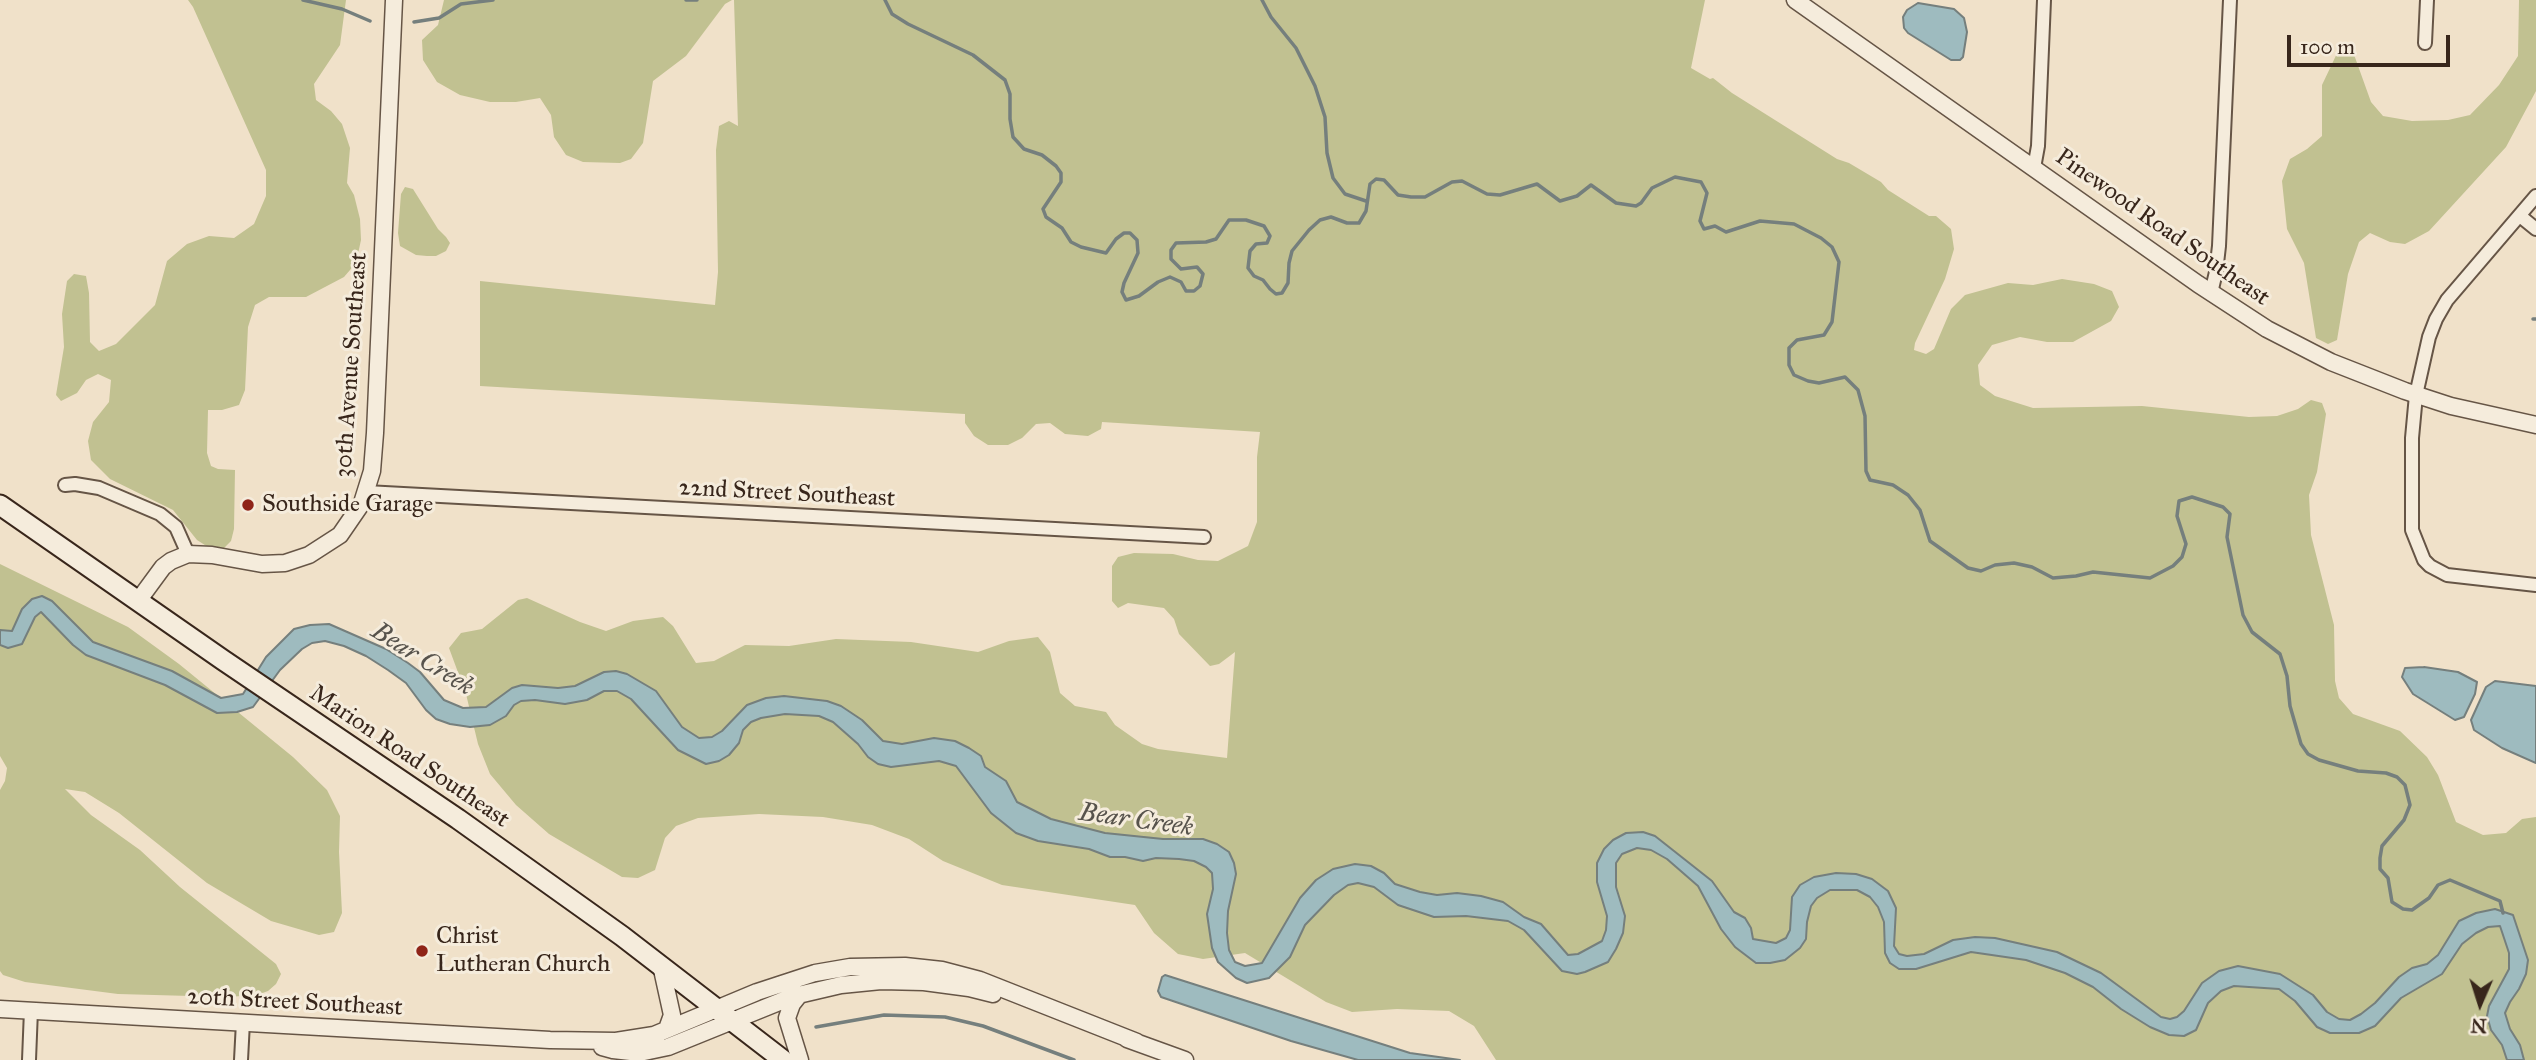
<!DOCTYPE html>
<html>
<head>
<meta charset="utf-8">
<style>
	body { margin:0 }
	#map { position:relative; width:2536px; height:1060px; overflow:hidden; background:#f0e1c9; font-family:"IM FELL Great Primer",serif }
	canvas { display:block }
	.north { position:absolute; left:2445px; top:969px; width:70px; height:70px; -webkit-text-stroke:5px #f5ecdc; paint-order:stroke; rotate:183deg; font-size:19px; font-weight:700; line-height:28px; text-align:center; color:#38261b }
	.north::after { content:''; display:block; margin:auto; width:24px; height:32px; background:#38261b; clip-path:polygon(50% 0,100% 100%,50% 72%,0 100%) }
	.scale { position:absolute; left:2287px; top:35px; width:163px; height:32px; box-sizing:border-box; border:4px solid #38261b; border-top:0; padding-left:9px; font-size:21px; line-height:24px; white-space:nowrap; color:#38261b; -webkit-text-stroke:5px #f5ecdc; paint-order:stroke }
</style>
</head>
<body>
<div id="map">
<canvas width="2536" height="1060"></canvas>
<div class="north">N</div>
<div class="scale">100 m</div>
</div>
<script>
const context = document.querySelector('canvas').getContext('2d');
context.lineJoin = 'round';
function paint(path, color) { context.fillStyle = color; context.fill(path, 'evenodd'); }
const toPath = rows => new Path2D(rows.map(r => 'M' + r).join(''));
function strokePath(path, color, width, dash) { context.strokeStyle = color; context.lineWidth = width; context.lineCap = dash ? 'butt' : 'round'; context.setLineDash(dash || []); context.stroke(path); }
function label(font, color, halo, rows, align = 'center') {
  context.font = font + ' "IM FELL Great Primer",serif'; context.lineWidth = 6; context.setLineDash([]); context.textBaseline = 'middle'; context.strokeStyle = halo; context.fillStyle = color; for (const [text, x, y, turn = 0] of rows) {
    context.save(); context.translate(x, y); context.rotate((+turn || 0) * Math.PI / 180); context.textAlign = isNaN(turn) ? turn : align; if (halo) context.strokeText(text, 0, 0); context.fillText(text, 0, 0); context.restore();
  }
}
paint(toPath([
	[188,0,346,0,340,45,314,84,316,100,331,111,342,124,350,148,347,183,354,195,360,219,361,240,356,263,344,277,306,297,269,297,255,305,248,327,245,390,239,405,222,410,208,410,207,453,211,466,218,469,235,470,234,529,231,541,224,548,208,547,197,540,173,510,110,479,91,460,88,441,93,422,109,402,111,380,98,374,86,380,77,393,61,401,56,395,64,347,62,314,67,281,74,274,86,276,89,293,90,342,99,351,116,344,155,305,167,261,187,244,209,236,234,238,254,224,266,196,266,170,193,7],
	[444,0,732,0,725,4,686,56,653,81,643,143,631,159,620,163,583,162,566,155,554,137,551,115,540,98,516,102,490,102,460,95,437,82,423,60,422,40,438,25],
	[734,0,1705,0,1691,68,1710,79,1713,78,1732,93,1837,159,1849,163,1881,182,1888,190,1929,216,1936,216,1951,229,1954,249,1945,279,1915,343,1914,350,1926,354,1934,349,1951,309,1965,295,2008,283,2033,285,2062,279,2094,284,2112,291,2119,307,2111,321,2073,342,2047,342,2020,337,1992,345,1978,365,1980,385,1995,396,2033,408,2142,406,2249,417,2277,416,2298,409,2311,400,2322,403,2326,414,2317,472,2309,495,2311,535,2334,625,2335,681,2339,698,2353,714,2400,731,2427,757,2438,775,2456,822,2483,835,2506,833,2522,819,2536,817,2536,1060,1496,1060,1474,1026,1449,1011,1397,1009,1352,1012,1326,1002,1245,953,1203,959,1178,954,1154,933,1135,905,1002,885,943,861,909,839,872,825,823,817,759,814,698,818,676,826,665,838,655,870,638,878,622,877,549,834,516,805,490,774,478,744,466,694,449,648,461,633,482,629,518,600,527,598,580,622,606,631,633,621,663,617,673,626,696,663,714,661,745,645,789,646,836,639,911,642,978,652,1009,641,1038,637,1050,652,1060,693,1075,706,1106,712,1115,725,1142,744,1158,749,1227,758,1235,652,1219,664,1210,666,1179,634,1174,619,1164,608,1128,603,1118,608,1112,601,1112,566,1118,557,1134,553,1173,554,1198,560,1218,561,1248,546,1257,522,1257,457,1260,432,1102,422,1101,429,1088,436,1065,434,1050,423,1036,424,1022,438,1008,445,988,445,974,436,965,423,965,414,480,386,480,281,715,305,718,272,716,150,719,126,729,121,738,126],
	[2519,0,2536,0,2536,91,2506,147,2429,231,2405,244,2390,242,2370,233,2359,242,2348,274,2337,340,2328,344,2316,338,2304,263,2287,229,2282,181,2290,159,2307,149,2322,136,2322,85,2341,45,2352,49,2371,102,2383,116,2412,121,2448,120,2470,115,2499,85,2518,56],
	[405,187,413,189,438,229,446,237,450,243,446,251,436,256,427,256,416,255,400,246,398,233,401,194],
	[0,564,128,627,179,664,293,757,327,790,340,816,339,852,342,913,334,932,319,935,271,921,207,883,119,813,85,792,65,789,91,815,140,850,180,887,276,964,281,974,276,984,268,991,257,995,227,997,118,994,25,982,3,975,0,971,0,790,5,781,7,768,0,756]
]), '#c1c191');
const water = toPath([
	[1918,3,1954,9,1964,18,1967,32,1963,57,1960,60,1951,60,1908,33,1904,28,1903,17,1907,10,1918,3],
	[42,596,52,601,93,642,172,671,221,698,243,694,266,657,294,629,310,625,329,624,386,649,408,663,420,672,444,700,463,708,486,707,512,688,522,685,558,688,575,686,604,672,616,671,627,674,656,691,682,727,699,738,712,737,722,731,747,705,766,698,784,696,827,701,841,706,862,720,883,741,902,744,934,738,955,741,969,748,981,756,985,767,1006,781,1017,802,1051,819,1105,833,1163,839,1203,839,1217,844,1229,852,1234,863,1236,874,1228,911,1227,933,1229,950,1235,962,1245,966,1262,963,1300,898,1316,880,1333,869,1355,864,1371,866,1384,873,1395,884,1420,892,1437,895,1457,893,1481,896,1503,902,1524,917,1541,924,1568,955,1578,954,1602,941,1606,930,1607,916,1597,882,1597,863,1604,849,1613,840,1626,833,1643,832,1655,836,1712,881,1734,912,1745,918,1751,928,1753,939,1776,943,1786,938,1790,930,1792,897,1800,885,1814,877,1836,873,1856,874,1872,879,1888,891,1896,908,1894,946,1899,954,1907,956,1924,954,1953,940,1975,937,1995,938,2057,952,2101,973,2161,1017,2170,1019,2177,1017,2184,1011,2202,983,2219,971,2238,966,2280,974,2313,995,2327,1012,2339,1019,2350,1020,2361,1014,2375,1003,2399,977,2412,968,2427,964,2438,955,2459,921,2476,913,2495,909,2513,915,2528,960,2526,974,2519,989,2510,1002,2505,1013,2510,1029,2520,1045,2524,1060,2507,1060,2502,1045,2491,1030,2487,1016,2489,1006,2509,969,2509,953,2500,926,2488,927,2476,933,2462,944,2442,974,2401,998,2375,1026,2359,1033,2330,1033,2317,1027,2295,1001,2279,989,2234,986,2221,991,2208,1003,2196,1030,2184,1036,2169,1035,2150,1027,2121,1009,2093,987,2065,973,2026,960,1971,952,1916,969,1899,969,1890,963,1885,953,1884,922,1878,907,1870,897,1857,890,1830,890,1817,898,1811,906,1807,922,1806,939,1800,948,1785,960,1770,963,1756,963,1735,947,1721,929,1698,886,1667,859,1651,850,1637,848,1622,854,1616,863,1616,887,1625,916,1623,933,1616,949,1608,962,1585,972,1577,974,1562,971,1524,930,1508,921,1466,916,1434,917,1398,905,1374,887,1358,883,1348,885,1334,895,1305,925,1290,957,1269,978,1247,983,1236,978,1218,962,1212,948,1207,914,1213,889,1212,873,1206,867,1194,861,1179,859,1156,858,1143,861,1125,857,1110,857,1089,849,1038,841,1016,833,991,813,956,766,939,761,891,767,878,764,868,757,858,744,833,722,819,716,785,714,761,718,751,722,743,730,739,743,729,755,719,761,706,764,678,750,631,699,617,691,604,691,587,700,565,704,535,700,521,701,514,705,506,716,490,725,470,727,450,724,436,719,426,710,406,683,388,670,366,656,344,646,325,641,312,643,302,649,280,670,253,707,237,712,217,713,165,685,86,655,73,645,41,612,35,617,22,644,8,648,0,645,0,630,12,631,22,609,32,599,42,596],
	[2424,667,2458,672,2477,682,2475,694,2464,717,2455,720,2413,694,2402,677,2405,668,2424,667],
	[2495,681,2536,686,2536,763,2502,748,2474,730,2471,720,2486,687,2495,681],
	[1165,975,1410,1053,1460,1060,1358,1060,1291,1041,1161,997,1158,991,1162,977,1165,975]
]);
paint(water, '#9ebbbf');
strokePath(water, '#757f7d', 2);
strokePath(toPath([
	[303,0,342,9,370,21],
	[686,0,697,0],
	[885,0,892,14,908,24,973,55,1005,80,1010,94,1010,119,1013,137,1024,149,1042,155,1056,166,1061,173,1061,182,1043,209,1046,217,1062,228,1071,242,1081,247,1106,253,1116,239,1124,233,1130,233,1137,240,1138,253,1124,283,1122,292,1126,300,1139,296,1158,282,1170,277,1181,282,1186,291,1194,291,1200,286,1203,274,1197,267,1181,269,1171,259,1171,250,1176,243,1206,242,1216,239,1229,220,1246,220,1264,226,1270,236,1267,243,1256,244,1250,251,1248,268,1254,276,1263,280,1270,289,1276,294,1282,293,1288,283,1289,263,1292,251,1309,230,1320,220,1331,217,1347,223,1359,223,1366,211,1370,184,1376,179,1384,180,1398,195,1411,197,1425,197,1452,182,1462,181,1487,194,1500,195,1537,184,1560,201,1577,196,1591,185,1616,203,1636,206,1641,203,1652,188,1675,177,1701,182,1707,193,1700,221,1704,229,1715,226,1726,232,1760,221,1794,224,1821,238,1832,247,1839,262,1832,322,1824,335,1797,340,1789,348,1789,365,1794,375,1808,381,1819,383,1845,377,1858,390,1865,416,1866,471,1870,480,1893,485,1908,495,1920,510,1930,541,1968,568,1981,571,1995,565,2014,563,2032,567,2053,578,2076,576,2093,572,2150,578,2173,566,2182,557,2186,544,2177,516,2179,501,2192,497,2223,507,2230,514,2227,537,2243,615,2252,632,2280,654,2287,676,2290,706,2301,744,2308,754,2319,760,2358,771,2386,773,2397,777,2405,785,2410,805,2404,820,2382,846,2380,858,2380,869,2388,878,2392,902,2403,909,2412,910,2429,898,2438,885,2450,880,2500,901,2503,913],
	[1262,0,1271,17,1296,48,1315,86,1325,117,1327,153,1333,178,1345,194,1366,201],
	[414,22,439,18,461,4,493,0],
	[2533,319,2536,319],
	[816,1027,884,1015,945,1017,983,1026,1074,1060]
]), '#757f7d', 3.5);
const minor = toPath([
	[2425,43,2427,0],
	[2034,168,2038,146,2044,0],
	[2536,196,2447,300,2436,319,2429,337,2416,395,2412,438,2412,530,2424,560,2430,566,2447,575,2536,585],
	[2520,216,2536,229],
	[2211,293,2216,272,2219,246,2230,0],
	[65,485,75,484,99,488,160,514,176,527,188,554],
	[366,492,1204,537],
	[29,1060,31,1010],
	[241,1060,243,1022]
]);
const tertiary = toPath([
	[1795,0,2198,284,2267,329,2331,362,2405,391,2451,406,2536,425],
	[138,601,163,567,171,561,188,554,212,555,262,564,285,563,309,555,340,535,362,503,372,471,375,433,394,0],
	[661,965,672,1015,667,1029],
	[800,994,792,1004,787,1018,800,1060],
	[0,1009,550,1040,616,1041,654,1035,757,992,815,973,850,967,905,966,942,970,980,980,1137,1042],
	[1127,1039,1185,1060],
	[602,1047,613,1050,639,1053,668,1047,794,996,841,985,881,981,924,982,969,988,993,994]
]);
const secondary = toPath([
	[0,505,223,660,458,819,622,936,783,1060]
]);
strokePath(minor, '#665546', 16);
strokePath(tertiary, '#665546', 19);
strokePath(secondary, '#38261b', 23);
strokePath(minor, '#f5ecdc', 12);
strokePath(tertiary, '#f5ecdc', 16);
strokePath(secondary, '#f5ecdc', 19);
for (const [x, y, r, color] of [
	[248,505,7,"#8f2418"],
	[422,951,7,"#8f2418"]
]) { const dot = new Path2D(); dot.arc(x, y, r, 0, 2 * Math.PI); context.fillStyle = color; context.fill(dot); strokePath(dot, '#f5ecdc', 2.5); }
label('24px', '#38261b', '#f5ecdc', [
	["Pinewood Road Southeast",2162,228,35],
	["30th Avenue Southeast",352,365,-86],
	["22nd Street Southeast",787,494,3],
	["Marion Road Southeast",409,757,34],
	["20th Street Southeast",295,1003,3]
]);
label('24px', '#38261b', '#f5ecdc', [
	["Southside Garage",262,505],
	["Christ",436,937],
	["Lutheran Church",436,965]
], 'left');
label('italic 26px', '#57534c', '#f5ecdc', [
	["Bear Creek",422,660,32],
	["Bear Creek",1136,821,8]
]);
</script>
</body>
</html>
